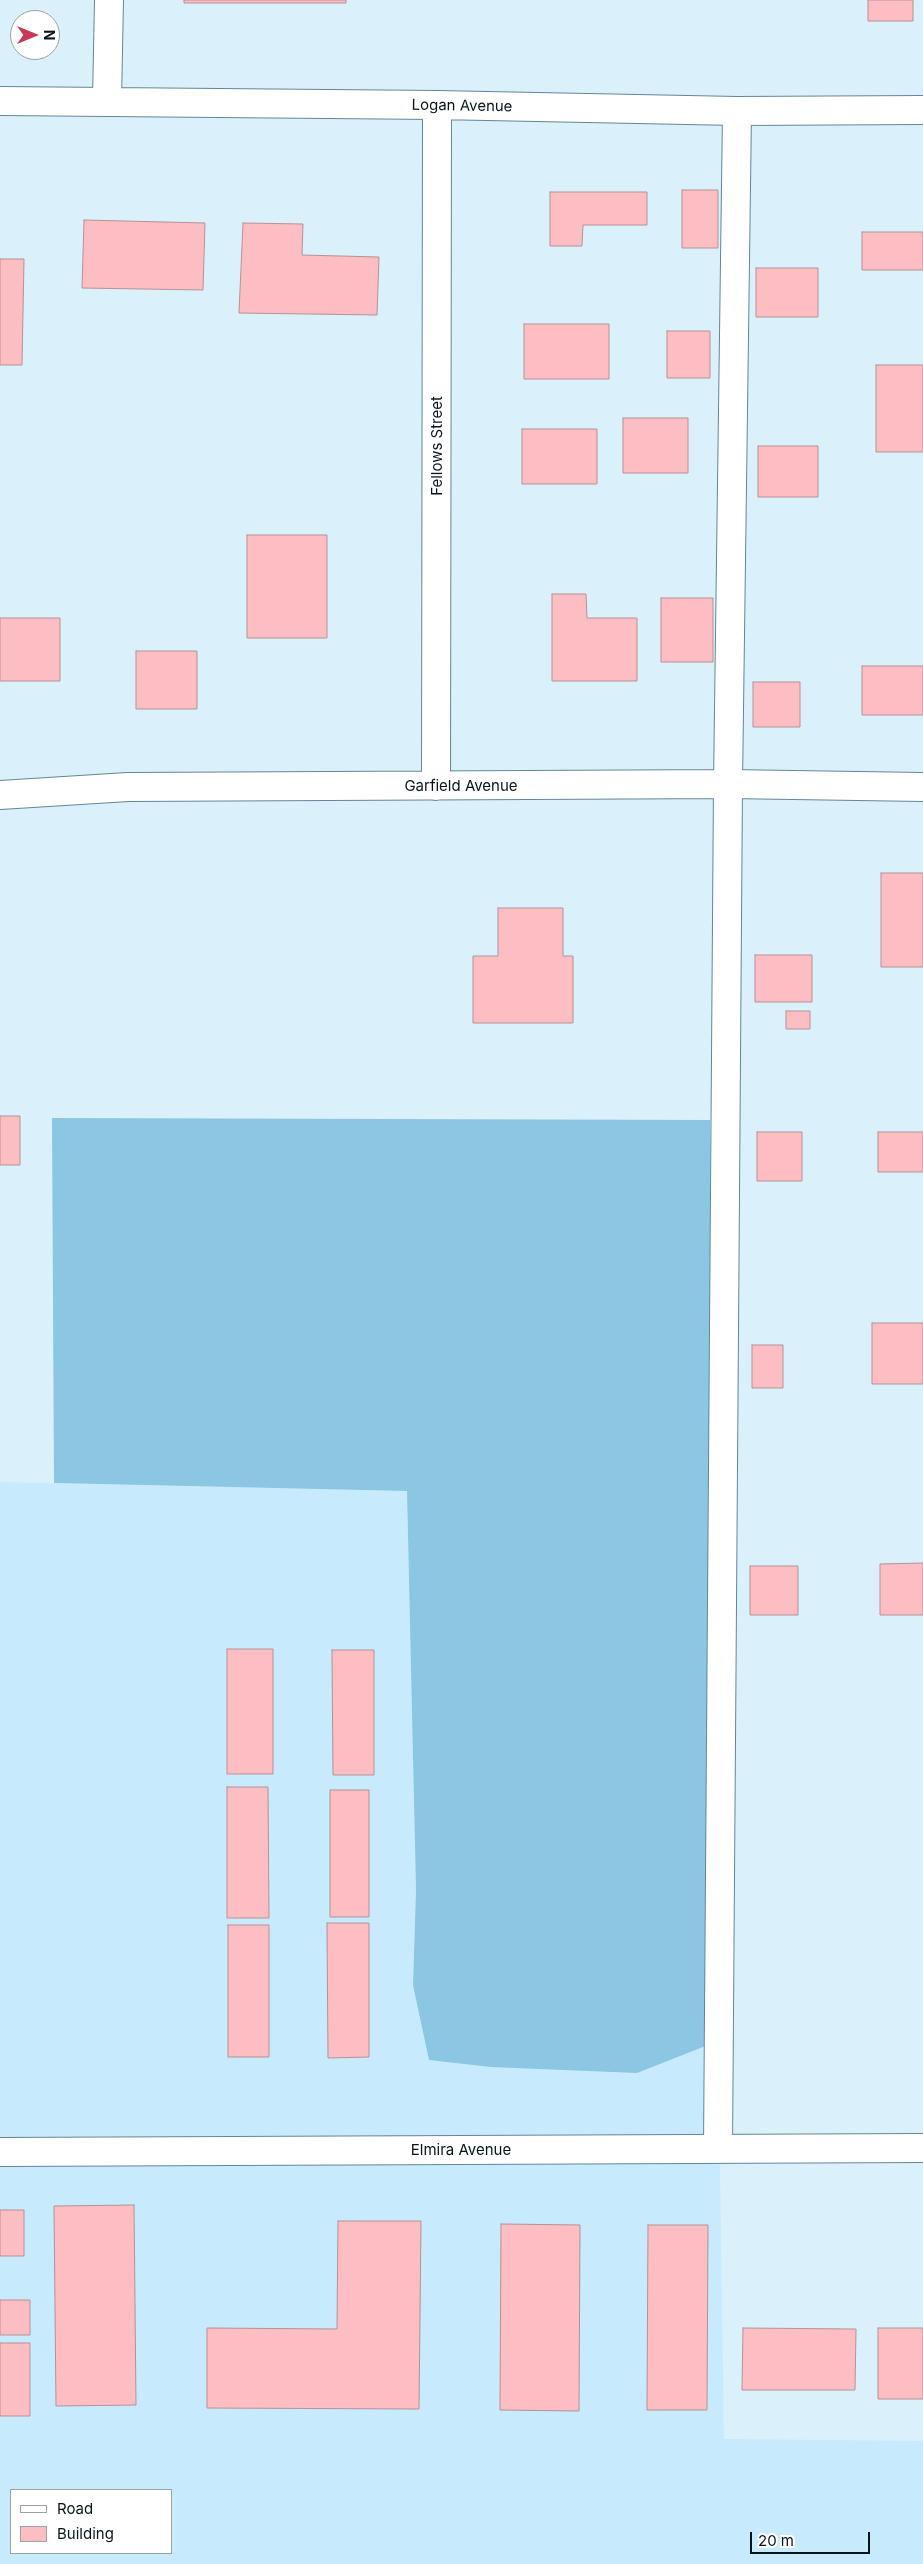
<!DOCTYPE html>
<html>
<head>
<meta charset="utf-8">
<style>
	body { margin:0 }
	#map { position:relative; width:923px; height:2564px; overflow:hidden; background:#daf0fb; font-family:Inter,sans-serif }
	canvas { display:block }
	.legend { position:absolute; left:10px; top:2489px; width:162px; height:65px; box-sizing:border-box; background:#fff; border:1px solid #9ca1a4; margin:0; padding:6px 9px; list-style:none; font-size:15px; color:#08151b }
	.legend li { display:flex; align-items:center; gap:10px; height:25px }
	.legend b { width:25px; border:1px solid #9ca1a4 }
	.north { position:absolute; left:10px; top:10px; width:50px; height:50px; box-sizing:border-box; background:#fff; border:1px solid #9ca1a4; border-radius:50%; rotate:90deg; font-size:14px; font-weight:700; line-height:20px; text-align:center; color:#08151b }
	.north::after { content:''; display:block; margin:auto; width:18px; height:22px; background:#c83858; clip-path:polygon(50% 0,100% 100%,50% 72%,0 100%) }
	.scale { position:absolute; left:750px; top:2532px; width:120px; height:22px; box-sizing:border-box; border:2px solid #08151b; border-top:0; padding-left:6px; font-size:15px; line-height:18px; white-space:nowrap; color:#08151b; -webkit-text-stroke:4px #fff; paint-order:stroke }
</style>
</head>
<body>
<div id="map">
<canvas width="923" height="2564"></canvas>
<ul class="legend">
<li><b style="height:6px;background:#fff"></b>Road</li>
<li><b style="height:14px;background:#fcbdc3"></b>Building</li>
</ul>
<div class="north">N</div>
<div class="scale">20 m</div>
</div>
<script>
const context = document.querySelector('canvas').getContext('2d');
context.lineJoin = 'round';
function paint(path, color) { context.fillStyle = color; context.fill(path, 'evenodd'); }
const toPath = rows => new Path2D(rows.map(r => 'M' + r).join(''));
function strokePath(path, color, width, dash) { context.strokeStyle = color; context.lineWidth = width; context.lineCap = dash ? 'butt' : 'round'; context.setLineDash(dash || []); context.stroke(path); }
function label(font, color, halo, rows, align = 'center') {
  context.font = font + ' Inter,sans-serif'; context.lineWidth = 5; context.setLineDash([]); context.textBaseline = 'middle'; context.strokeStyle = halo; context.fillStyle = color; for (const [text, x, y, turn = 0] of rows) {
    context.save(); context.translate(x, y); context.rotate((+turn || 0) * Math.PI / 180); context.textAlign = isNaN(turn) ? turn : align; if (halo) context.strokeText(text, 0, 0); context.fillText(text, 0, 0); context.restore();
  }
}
paint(toPath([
	[0,1482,407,1491,416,1890,413,1985,718,2041,724,2439,923,2441,923,2564,0,2564],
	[11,2490,171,2490,171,2553,11,2553]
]), '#c7eafc');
paint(toPath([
	[52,1118,710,1120,718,2041,637,2073,491,2067,429,2060,413,1985,416,1890,407,1491,54,1483]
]), '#8bc6e2');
const building = toPath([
	[184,0,346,0,346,3,184,3,184,0],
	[868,0,913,0,913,21,868,21,868,0],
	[682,190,718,190,718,248,682,248,682,190],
	[550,192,647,192,647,225,583,225,582,246,550,246,550,192],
	[84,220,205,223,203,290,82,288,84,220],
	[243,223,303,224,302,255,379,257,377,315,239,313,243,223],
	[862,232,923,232,923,270,862,270,862,232],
	[0,259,24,259,22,365,0,365,0,259],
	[756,268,818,268,818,317,756,317,756,268],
	[524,324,609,324,609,379,524,379,524,324],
	[667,331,710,331,710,378,667,378,667,331],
	[876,365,923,365,923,452,876,452,876,365],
	[623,418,688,418,688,473,623,473,623,418],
	[522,429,597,429,597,484,522,484,522,429],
	[758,446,818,446,818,497,758,497,758,446],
	[247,535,327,535,327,638,247,638,247,535],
	[552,594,586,594,587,618,637,618,637,681,552,681,552,594],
	[661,598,713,598,713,662,661,662,661,598],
	[0,618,60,618,60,681,0,681,0,618],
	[136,651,197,651,197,709,136,709,136,651],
	[862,666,923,666,923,715,862,715,862,666],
	[753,682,800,682,800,727,753,727,753,682],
	[881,873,923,873,923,967,881,967,881,873],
	[498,908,563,908,563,956,573,956,573,1023,473,1023,473,956,498,956,498,908],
	[755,955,812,955,812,1002,755,1002,755,955],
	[786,1011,810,1011,810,1029,786,1029,786,1011],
	[0,1116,20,1116,20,1165,0,1165,0,1116],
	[757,1132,802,1132,802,1181,757,1181,757,1132],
	[878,1132,923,1132,923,1172,878,1172,878,1132],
	[872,1323,923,1323,923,1384,872,1384,872,1323],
	[752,1345,783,1345,783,1388,752,1388,752,1345],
	[923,1563,923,1615,880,1615,880,1564,923,1563],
	[750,1566,798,1566,798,1615,750,1615,750,1566],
	[227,1649,273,1649,273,1774,227,1774,227,1649],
	[332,1650,374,1650,374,1775,333,1775,332,1650],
	[227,1787,268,1787,269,1918,227,1918,227,1787],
	[330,1790,369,1790,369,1917,330,1917,330,1790],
	[327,1923,369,1923,369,2057,328,2058,327,1923],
	[228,1925,269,1925,269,2057,228,2057,228,1925],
	[134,2205,136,2405,56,2406,54,2206,134,2205],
	[0,2210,24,2210,24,2256,0,2256,0,2210],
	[338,2221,421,2221,419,2409,207,2408,207,2328,337,2329,338,2221],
	[501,2224,580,2225,579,2411,500,2410,501,2224],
	[648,2225,708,2225,707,2410,647,2410,648,2225],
	[0,2300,30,2300,30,2335,0,2335,0,2300],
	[743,2328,856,2329,855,2390,742,2390,743,2328],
	[878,2328,923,2328,923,2399,878,2399,878,2328],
	[0,2343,30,2343,30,2416,0,2416,0,2343]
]);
paint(building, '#fcbdc3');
strokePath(building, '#b79195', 1);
const minor = toPath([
	[0,101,437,105,737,111,923,110],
	[107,101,109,0],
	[436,786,437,105],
	[0,795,128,787,728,784,923,787],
	[718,2149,728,784,737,111],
	[0,2152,923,2148]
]);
strokePath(minor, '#648696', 30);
strokePath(minor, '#fff', 28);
label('15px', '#08151b', '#fff', [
	["Logan Avenue",462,106,1],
	["Fellows Street",437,446,-90],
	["Garfield Avenue",461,786],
	["Elmira Avenue",461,2150]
]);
</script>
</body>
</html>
